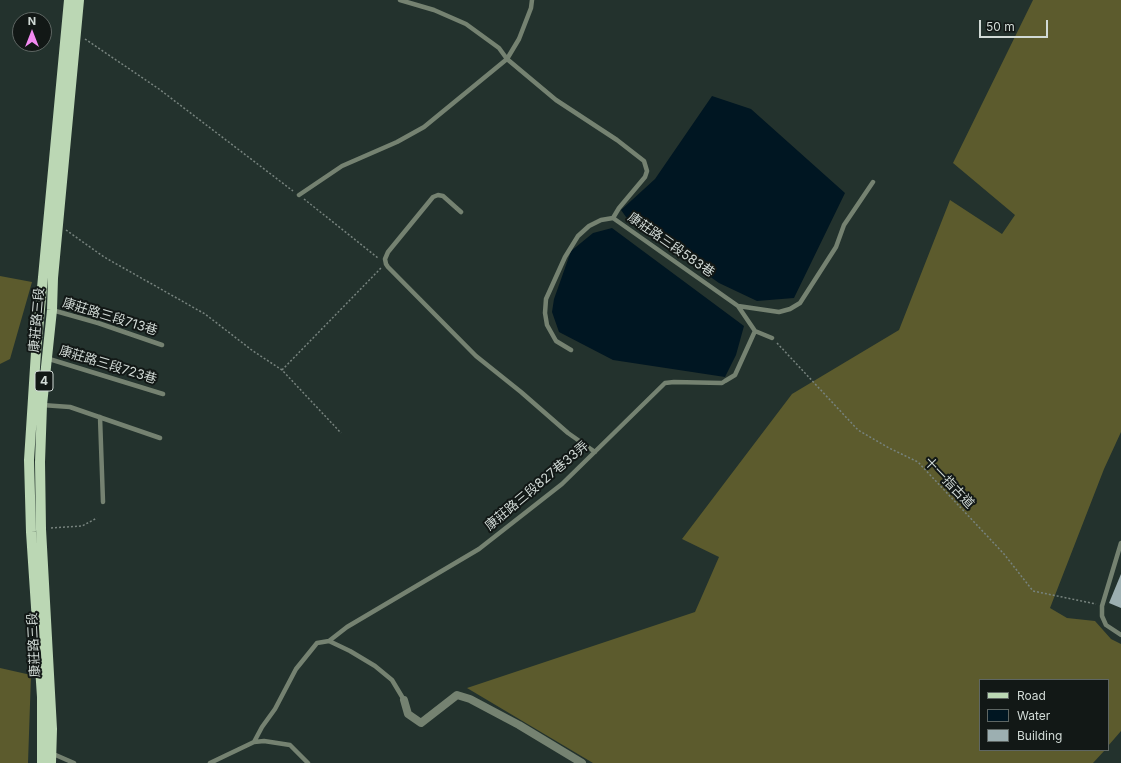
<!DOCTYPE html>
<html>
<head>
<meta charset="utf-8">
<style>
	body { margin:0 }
	#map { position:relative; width:1121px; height:763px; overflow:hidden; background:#23322d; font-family:Inter,sans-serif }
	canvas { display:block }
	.legend { position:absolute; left:979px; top:679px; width:130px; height:72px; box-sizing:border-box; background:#121816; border:1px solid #5e6663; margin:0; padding:5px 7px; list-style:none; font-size:12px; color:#d1dad6 }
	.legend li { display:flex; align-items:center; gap:8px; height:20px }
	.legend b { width:20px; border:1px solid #5e6663 }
	.north { position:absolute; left:12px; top:12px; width:40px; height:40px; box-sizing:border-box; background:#121816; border:1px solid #5e6663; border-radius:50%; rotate:0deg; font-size:11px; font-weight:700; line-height:16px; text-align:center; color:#d1dad6 }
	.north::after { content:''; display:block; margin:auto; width:14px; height:18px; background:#f38af1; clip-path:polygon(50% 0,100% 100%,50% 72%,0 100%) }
	.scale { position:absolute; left:979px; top:20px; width:69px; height:18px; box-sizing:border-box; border:2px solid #d1dad6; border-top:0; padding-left:5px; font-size:12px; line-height:14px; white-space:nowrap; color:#d1dad6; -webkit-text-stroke:3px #121816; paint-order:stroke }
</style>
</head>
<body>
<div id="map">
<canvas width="1121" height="763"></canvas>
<ul class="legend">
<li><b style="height:5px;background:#bbd7b4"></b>Road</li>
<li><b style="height:11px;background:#001622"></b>Water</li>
<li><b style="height:11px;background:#9cafb1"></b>Building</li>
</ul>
<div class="north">N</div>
<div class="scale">50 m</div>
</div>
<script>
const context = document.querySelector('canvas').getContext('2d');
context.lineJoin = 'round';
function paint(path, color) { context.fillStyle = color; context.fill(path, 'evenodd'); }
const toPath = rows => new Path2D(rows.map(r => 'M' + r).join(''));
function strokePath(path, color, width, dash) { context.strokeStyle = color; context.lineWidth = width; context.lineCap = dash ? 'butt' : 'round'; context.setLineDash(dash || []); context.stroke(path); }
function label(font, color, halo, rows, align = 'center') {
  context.font = font + ' Inter,"Noto Sans TC",sans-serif'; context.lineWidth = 4; context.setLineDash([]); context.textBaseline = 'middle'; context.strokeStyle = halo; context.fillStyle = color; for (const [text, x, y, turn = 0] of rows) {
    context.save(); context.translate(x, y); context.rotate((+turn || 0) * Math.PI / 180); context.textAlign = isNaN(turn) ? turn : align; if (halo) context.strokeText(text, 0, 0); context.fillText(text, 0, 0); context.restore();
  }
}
paint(toPath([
	[1033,0,1121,0,1121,432,1104,469,1050,608,1067,618,1095,621,1111,639,1121,644,1121,731,1108,746,1108,680,980,680,980,750,1105,750,1093,763,593,763,467,688,695,612,719,557,682,539,792,394,899,330,950,200,1002,234,1015,215,953,163],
	[0,276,32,282,10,359,0,364],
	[0,668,31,675,28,763,0,763]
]), '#5c5b2d');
paint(toPath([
	[712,96,751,109,845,193,794,298,757,301,719,283,626,217,621,210,655,179],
	[612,228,744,326,736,355,725,377,613,360,559,332,552,312,554,299,571,251,593,233]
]), '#001622');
paint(toPath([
	[1121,574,1121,608,1109,603]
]), '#9cafb1');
strokePath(toPath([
	[85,39,159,89,293,191],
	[304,199,378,258],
	[66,230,104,257,205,314,253,351,282,370,341,433],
	[777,343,858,430,889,448,918,462,1004,554,1033,591,1096,604],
	[282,370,381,268],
	[51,528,82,526,97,518]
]), '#77837e', 1.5, [2, 2]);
strokePath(toPath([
	[400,0,434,10,466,24,499,48,507,59,556,100,617,140,644,161,647,171,645,177,619,208,613,218],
	[299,195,342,166,397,142,424,127,507,59,519,39,531,8,532,0],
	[461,212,443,196,438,195,433,197,388,252,385,259,386,264,388,267,476,356,521,392,568,433,595,452],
	[613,218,738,306,779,312,790,309,800,303,836,247,844,225,873,182],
	[738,306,755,331,772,338],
	[52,310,98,323,162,345],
	[571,350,556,341,547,325,545,313,546,299,565,257,578,236,589,226,601,220,613,218],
	[46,358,163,394],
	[42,405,70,407,160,438],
	[100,417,103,502],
	[1121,543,1102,606,1102,616,1106,625,1121,635],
	[329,641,350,651,375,666,392,680,404,700],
	[254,742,264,741,290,745,308,763],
	[51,753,74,763],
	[210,763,254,742,262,727,275,709,296,669,317,643,329,641,347,627,479,549,562,484,665,383,674,382,722,383,725,381,735,375,755,331]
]), '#758271', 4.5);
strokePath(toPath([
	[404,700,408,714,421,723,457,695,470,699,519,725,582,763]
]), '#758271', 8);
strokePath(toPath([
	[42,763,42,697,31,532,29,460,36,352,69,0],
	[51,763,52,729,41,529,40,462,42,405,52,310,53,278,79,0]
]), '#bbd7b4', 10);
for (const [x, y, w] of [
	[44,381,18]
]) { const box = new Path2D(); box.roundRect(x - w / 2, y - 10, w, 20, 3); context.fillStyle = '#121816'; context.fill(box); strokePath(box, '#d1dad6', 1); }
label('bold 12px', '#d1dad6', null, [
	["4",44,381]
]);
label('13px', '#d1dad6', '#121816', [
	["康莊路三段583巷",671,245,35],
	["康莊路三段713巷",110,317,17],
	["康莊路三段",37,320,-85],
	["康莊路三段723巷",108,365,17],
	["十一指古道",949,483,46],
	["康莊路三段827巷33弄",537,486,-40],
	["康莊路三段",34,645,-93]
]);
</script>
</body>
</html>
